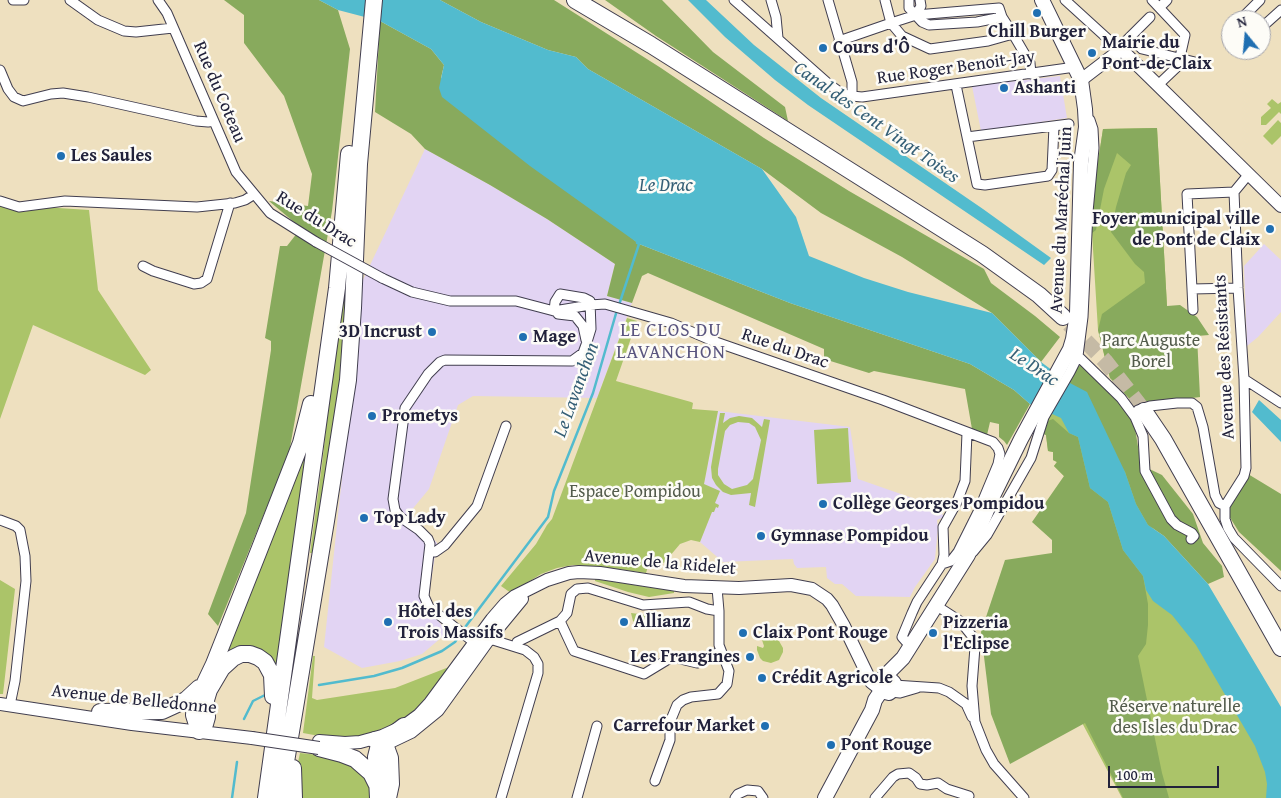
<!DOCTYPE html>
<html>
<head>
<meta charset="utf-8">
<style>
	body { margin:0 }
	#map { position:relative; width:1281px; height:798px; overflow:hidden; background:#eee0bf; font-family:"Gentium Book Plus",serif }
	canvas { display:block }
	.north { position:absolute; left:1221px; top:10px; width:50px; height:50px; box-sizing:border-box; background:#fdfcf7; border:1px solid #a5a5ac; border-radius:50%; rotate:343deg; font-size:14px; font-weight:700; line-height:20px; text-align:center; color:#22223b }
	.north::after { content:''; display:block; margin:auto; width:18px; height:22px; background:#1f6fb2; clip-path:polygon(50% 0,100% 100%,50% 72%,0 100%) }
	.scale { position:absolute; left:1108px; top:766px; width:111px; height:22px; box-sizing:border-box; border:2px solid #22223b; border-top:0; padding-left:6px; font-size:15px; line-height:18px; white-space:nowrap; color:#22223b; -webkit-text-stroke:4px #fdfcf7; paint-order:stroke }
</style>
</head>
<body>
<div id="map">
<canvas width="1281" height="798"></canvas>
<div class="north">N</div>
<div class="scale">100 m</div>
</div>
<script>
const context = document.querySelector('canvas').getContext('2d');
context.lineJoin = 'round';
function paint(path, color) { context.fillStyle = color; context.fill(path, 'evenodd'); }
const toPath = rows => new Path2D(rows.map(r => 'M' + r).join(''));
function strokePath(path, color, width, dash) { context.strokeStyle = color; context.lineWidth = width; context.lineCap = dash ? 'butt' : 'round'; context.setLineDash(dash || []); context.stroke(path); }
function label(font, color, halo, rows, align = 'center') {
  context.font = font + ' "Gentium Book Plus",serif'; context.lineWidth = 5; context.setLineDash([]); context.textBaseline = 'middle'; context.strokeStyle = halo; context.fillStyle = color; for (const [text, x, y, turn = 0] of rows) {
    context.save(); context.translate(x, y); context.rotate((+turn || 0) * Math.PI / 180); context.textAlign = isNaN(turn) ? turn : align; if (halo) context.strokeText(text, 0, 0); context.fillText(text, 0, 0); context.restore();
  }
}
paint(toPath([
	[1060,76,1067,118,981,131,972,86],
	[425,149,490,185,547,219,615,264,607,296,632,303,597,398,473,396,458,405,429,489,410,512,437,543,430,587,424,605,448,632,422,654,400,661,362,668,324,647,363,280],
	[1264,244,1281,260,1281,312,1258,337,1247,346,1244,266],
	[718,411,850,427,858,479,938,507,944,517,937,520,938,528,935,559,915,587,910,597,856,596,842,584,835,584,827,578,826,567,797,568,794,564,793,559,723,562,700,542,715,503,704,484]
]), '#e2d4f3');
paint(toPath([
	[1272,99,1278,104,1281,102,1281,114,1279,112,1266,125,1261,125,1261,117,1271,108,1267,104],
	[1278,120,1281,123,1281,136,1272,145,1263,136],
	[1157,128,1167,306,1200,397,1158,401,1110,378,1098,330,1092,233,1095,181,1103,129],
	[0,206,24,212,43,207,89,210,98,290,151,370,145,375,33,325,0,419],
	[344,263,350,266,347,343,314,553,310,553,322,465],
	[627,318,637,321,616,381,691,402,693,403,692,409,718,411,704,484,720,491,715,503,719,505,718,508,716,507,714,512,712,512,700,542,691,540,680,544,664,563,650,560,646,573,603,567,573,565,557,568,541,574,511,593,501,586,536,544,547,525,552,519],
	[1076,368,1281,798,1122,798,1079,717,1064,476,1054,466,1057,462,1053,460,1053,452,1048,451,1046,435,1044,434,1045,422],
	[720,413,725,413,723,423,730,418,739,416,752,418,762,427,764,419,770,420,755,507,749,505,751,493,731,495,723,492,716,485,712,478,711,467],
	[738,422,749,423,755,427,761,440,753,479,747,485,732,489,724,484,718,475,718,469,725,431,730,425],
	[848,428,851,482,817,484,814,430],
	[309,443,276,672,261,652,217,667],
	[595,579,674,591,674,593,649,597,628,592,595,581],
	[0,580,15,589,3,694,0,694],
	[631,613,648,615,660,614,660,616,652,628,644,628,640,627,633,621],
	[767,637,772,637,779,641,783,648,783,652,779,660,771,663,763,661,760,658,757,650,757,646,763,648,764,646,762,640],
	[313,656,315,656,312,698,317,700,395,688,449,667,417,709,394,724,361,737,325,737,303,733],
	[300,753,338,757,356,763,370,786,371,798,300,798,296,771]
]), '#abc469');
paint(toPath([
	[224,0,319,0,338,10,350,49,332,211,289,453,218,626,208,614,246,513,271,350,271,341,265,338,280,246,287,246,301,228,269,201,308,206,312,174,284,96,244,43,244,15],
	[440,0,554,0,661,68,764,138,849,191,984,269,991,283,1035,316,1060,337,1041,362,992,313,902,257,821,213,762,169,588,69,576,57,548,50,481,22],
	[605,0,662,0,713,52,785,107,788,121,656,36],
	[380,21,431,49,444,65,441,78,639,244,790,303,970,364,1014,390,1030,404,1007,445,1004,441,999,437,999,424,990,422,987,435,972,429,965,389,874,371,869,373,824,359,824,349,648,273,642,276,632,303,607,296,615,264,547,219,490,185,425,149,411,134,375,112],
	[1157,128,1167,306,1180,305,1197,317,1209,335,1197,336,1200,397,1158,401,1137,407,1110,378,1098,330,1102,314,1145,283,1144,272,1135,264,1111,232,1116,207,1126,173,1131,165,1117,153,1104,189,1096,230,1092,233,1095,181,1103,129],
	[1082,364,1107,385,1134,422,1141,465,1162,475,1193,514,1203,543,1222,566,1224,577,1208,584,1164,536,1148,525,1136,504,1125,472,1068,382,1076,368],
	[1053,419,1069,433,1078,437,1090,488,1108,502,1123,550,1143,576,1148,604,1148,625,1146,644,1138,656,1162,773,1169,798,1123,798,1085,723,1010,764,991,714,981,632,1005,560,1052,553,1052,540,1032,522,1064,476,1054,466,1057,462,1053,460,1053,452,1048,451,1046,435,1044,434,1045,422],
	[1248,474,1281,494,1281,571,1239,532,1229,516,1229,503]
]), '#88aa5d');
paint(toPath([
	[319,0,440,0,481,22,548,50,576,57,588,69,762,169,796,217,809,256,864,278,908,292,992,313,1041,362,1068,382,1087,392,1125,472,1136,504,1148,525,1164,536,1208,584,1281,707,1281,798,1266,798,1267,784,1265,772,1255,746,1196,645,1172,615,1153,601,1146,590,1143,576,1123,550,1108,502,1090,488,1078,437,1069,433,1061,418,1030,404,1014,390,970,364,790,303,639,244,530,166,442,97,439,88,444,65,431,49,380,21,338,10],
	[688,0,706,0,754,45,821,98,983,209,1051,258,1044,265,808,105,775,80,725,37],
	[1259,400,1281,420,1281,442,1252,412]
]), '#52bbce');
strokePath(toPath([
	[619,305,639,244,637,243],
	[463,630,548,517,554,491,593,393,617,310],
	[319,685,374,676,402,668,442,651,455,642,460,634],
	[244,719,253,701,265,695],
	[232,798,237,762]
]), '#52bbce', 2.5);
strokePath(toPath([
	[1069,324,1105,361,1144,411]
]), '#c5baa5', 16, [16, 8]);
const street = toPath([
	[13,0,24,0],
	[70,0,98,20,124,31,136,32,173,28],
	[158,0,167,13,236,172,270,213,316,242],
	[734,0,830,85,841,93,852,96,862,97,1075,67],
	[771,0,776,17,778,38],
	[828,0,852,82,852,96],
	[909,0,909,8,922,22,929,25,977,22,1002,17],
	[1065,0,1121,51,1125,42,1150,17],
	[1152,0,1185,35,1178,66,1158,85],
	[1160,7,1167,0],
	[916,15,921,6,920,0],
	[1244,16,1260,0],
	[1261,28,1281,10],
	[1013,34,988,41,930,49,902,36,891,23,916,15,999,8,1002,17,1013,34,1030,63,1031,74],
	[1130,37,1142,49,1195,62],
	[839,41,891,23,885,0],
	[0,70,8,89,14,97,23,101,51,94,63,93,88,97,196,121,208,122,213,121],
	[956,85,977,184,985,185,1048,176,1052,170,1054,126],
	[967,137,1069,124],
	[1234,192,1187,194,1192,289,1238,288],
	[0,201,19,207,65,201,197,207,235,203,245,200,253,195],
	[143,266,153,271,194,284,201,283,207,279,230,203],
	[382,278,412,292,450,301,516,301,554,311,590,305,605,304,671,323,713,341,883,400,993,442,998,448,1000,454,998,464,978,512,958,552,951,561,942,564],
	[1192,289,1193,310],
	[558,314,575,316,583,326,586,340],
	[1078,356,1121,398,1135,417,1143,436,1145,471,1171,519,1177,525,1192,533,1194,536,1191,539],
	[1244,379,1281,403],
	[1138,410,1150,406,1177,403,1192,403,1197,407,1203,427,1215,495,1219,503,1225,506],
	[1225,506,1244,476,1246,468,1244,379,1238,288,1234,192,1248,175],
	[1225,506,1225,519,1228,528,1234,538,1281,586],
	[0,520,16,526,20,530,25,556,26,581,15,681,10,705],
	[430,552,435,552,445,545,477,506,506,426],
	[973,552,987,535,1031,458,1044,417,1070,372,1078,356,1083,317,1088,212,1094,148,1093,129,1090,120],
	[937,606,960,621,972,636,975,647,972,686,975,722,986,750,994,764,1024,798],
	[560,621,574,651,644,674,672,657,697,663,721,651],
	[516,646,517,642,560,621,567,613,571,594,577,589,588,588,643,605,689,602,707,609,719,611],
	[910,646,902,637,912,613,917,602,942,564,944,555,943,527,957,502,965,481,967,433],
	[894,685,939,688,949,692,966,704,972,717],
	[891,692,900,693,917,688],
	[655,781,670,740,670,722,677,705,683,700,691,697,718,694,727,684,729,671,719,645,719,611,717,588],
	[501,798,538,673,538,664,534,657,525,650,493,640,475,642,471,640,429,607,424,596,430,544,428,539,419,530,400,517,395,510,393,499,405,408,428,374,440,362,445,360,572,361,583,353,587,342,591,329,590,301,584,298,560,294,555,302,554,311],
	[577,798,597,726],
	[735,798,738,794,747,790,758,791,763,798],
	[875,798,893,777,898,774,909,773,916,778,920,784,927,785,938,783,947,789,969,796,968,798]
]);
const secondary = toPath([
	[1081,80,1115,54,1121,51,1125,53,1281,206],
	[0,704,132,724,252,738],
	[319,741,345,743,360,742,382,736,404,726,419,715,430,703,492,619,505,604,515,596,547,580,569,573,579,572,600,573,684,586,739,588,791,585,812,589,827,599,832,605,844,626,871,682,880,689],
	[388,743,411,732,438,710,489,639,522,599]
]);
const primary = toPath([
	[884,678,889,678,894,683,893,690,889,693,881,691,879,686,880,681,903,658,968,555,993,496,1021,439,1070,349,1073,339,1077,313,1081,163,1086,127,1085,109,1081,80,1042,0],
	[825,798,872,710,875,700,881,691]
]);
const highway = toPath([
	[575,0,651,45,982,254,1039,295,1063,317],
	[1144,411,1163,439,1281,648],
	[100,712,162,711,186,700,199,688],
	[199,731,194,715,195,704,214,664,258,553,301,443,311,404],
	[199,731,205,724,207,717,206,700,209,690,222,668,233,658,241,654,250,654,258,657,265,662,272,675,273,696],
	[375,740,386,747,390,758,391,784,388,798],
	[319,748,342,754,355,759,371,773,377,785],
	[293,768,294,798],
	[266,798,337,288,349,154],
	[280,798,326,521,348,380,353,308,359,164,374,0],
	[378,798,376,757,378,749,383,742,404,726]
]);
strokePath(street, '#413e4f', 11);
strokePath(secondary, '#413e4f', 14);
strokePath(primary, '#413e4f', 16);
strokePath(highway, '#413e4f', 18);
strokePath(street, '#fff', 9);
strokePath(secondary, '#fff', 12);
strokePath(primary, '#fff', 14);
strokePath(highway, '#fff', 16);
const streetBridge = toPath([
	[316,242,382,278]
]);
const secondaryBridge = toPath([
	[252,738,319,748]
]);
strokePath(streetBridge, '#413e4f', 11, []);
strokePath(secondaryBridge, '#413e4f', 14, []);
strokePath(streetBridge, '#fff', 9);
strokePath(secondaryBridge, '#fff', 12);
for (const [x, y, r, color] of [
	[1037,13,5,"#1f6fb2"],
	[823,48,5,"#1f6fb2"],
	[1092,53,5,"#1f6fb2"],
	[1004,88,5,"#1f6fb2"],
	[61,156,5,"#1f6fb2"],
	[1270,229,5,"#1f6fb2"],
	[432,332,5,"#1f6fb2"],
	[523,337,5,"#1f6fb2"],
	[372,416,5,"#1f6fb2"],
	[823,504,5,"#1f6fb2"],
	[364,518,5,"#1f6fb2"],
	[761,536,5,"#1f6fb2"],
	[388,622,5,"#1f6fb2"],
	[624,622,5,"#1f6fb2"],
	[743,633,5,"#1f6fb2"],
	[933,633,5,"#1f6fb2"],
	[750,657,5,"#1f6fb2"],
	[762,678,5,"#1f6fb2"],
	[765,726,5,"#1f6fb2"],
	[831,745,5,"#1f6fb2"]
]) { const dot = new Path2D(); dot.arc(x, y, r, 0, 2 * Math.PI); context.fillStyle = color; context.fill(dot); strokePath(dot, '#fdfcf7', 2); }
label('bold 18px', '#22223b', '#fdfcf7', [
	["Chill Burger",1037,32,"center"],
	["Mairie du",1102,43],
	["Pont-de-Claix",1102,64],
	["Cours d'Ô",833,48],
	["Ashanti",1014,88],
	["Les Saules",71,156],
	["Foyer municipal ville",1260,219,"right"],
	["de Pont de Claix",1260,240,"right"],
	["3D Incrust",422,332,"right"],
	["Mage",533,337],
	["Prometys",382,416],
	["Collège Georges Pompidou",833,504],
	["Top Lady",374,518],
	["Gymnase Pompidou",771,536],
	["Hôtel des",398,612],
	["Trois Massifs",398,633],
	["Allianz",634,622],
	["Pizzeria",943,623],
	["l'Eclipse",943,644],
	["Claix Pont Rouge",753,633],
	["Les Frangines",740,657,"right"],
	["Crédit Agricole",772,678],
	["Carrefour Market",755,726,"right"],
	["Pont Rouge",841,745]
], 'left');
label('18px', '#22223b', '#fdfcf7', [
	["Rue Roger Benoit-Jay",956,68,-8],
	["Rue du Coteau",219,92,67],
	["Rue du Drac",316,220,32],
	["Avenue du Maréchal Juin",1062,220,-87],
	["Rue du Drac",785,349,19],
	["Avenue des Résistants",1225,357,-93],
	["Avenue de la Ridelet",660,563,5],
	["Avenue de Belledonne",134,700,6]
]);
label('18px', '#525b4b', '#fdfcf7', [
	["Parc Auguste",1151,341],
	["Borel",1151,362],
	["Espace Pompidou",635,492],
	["Réserve naturelle",1175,707],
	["des Isles du Drac",1175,728]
]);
label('italic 19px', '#355f76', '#fdfcf7', [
	["Canal des Cent Vingt Toises",876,123,35],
	["Le Drac",666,186],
	["Le Drac",1034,368,33],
	["Le Lavanchon",577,390,-70]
]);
context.letterSpacing = '1px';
label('19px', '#5a557f', '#fdfcf7', [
	["LE CLOS DU",671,331],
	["LAVANCHON",671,353]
]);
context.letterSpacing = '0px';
</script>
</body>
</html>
